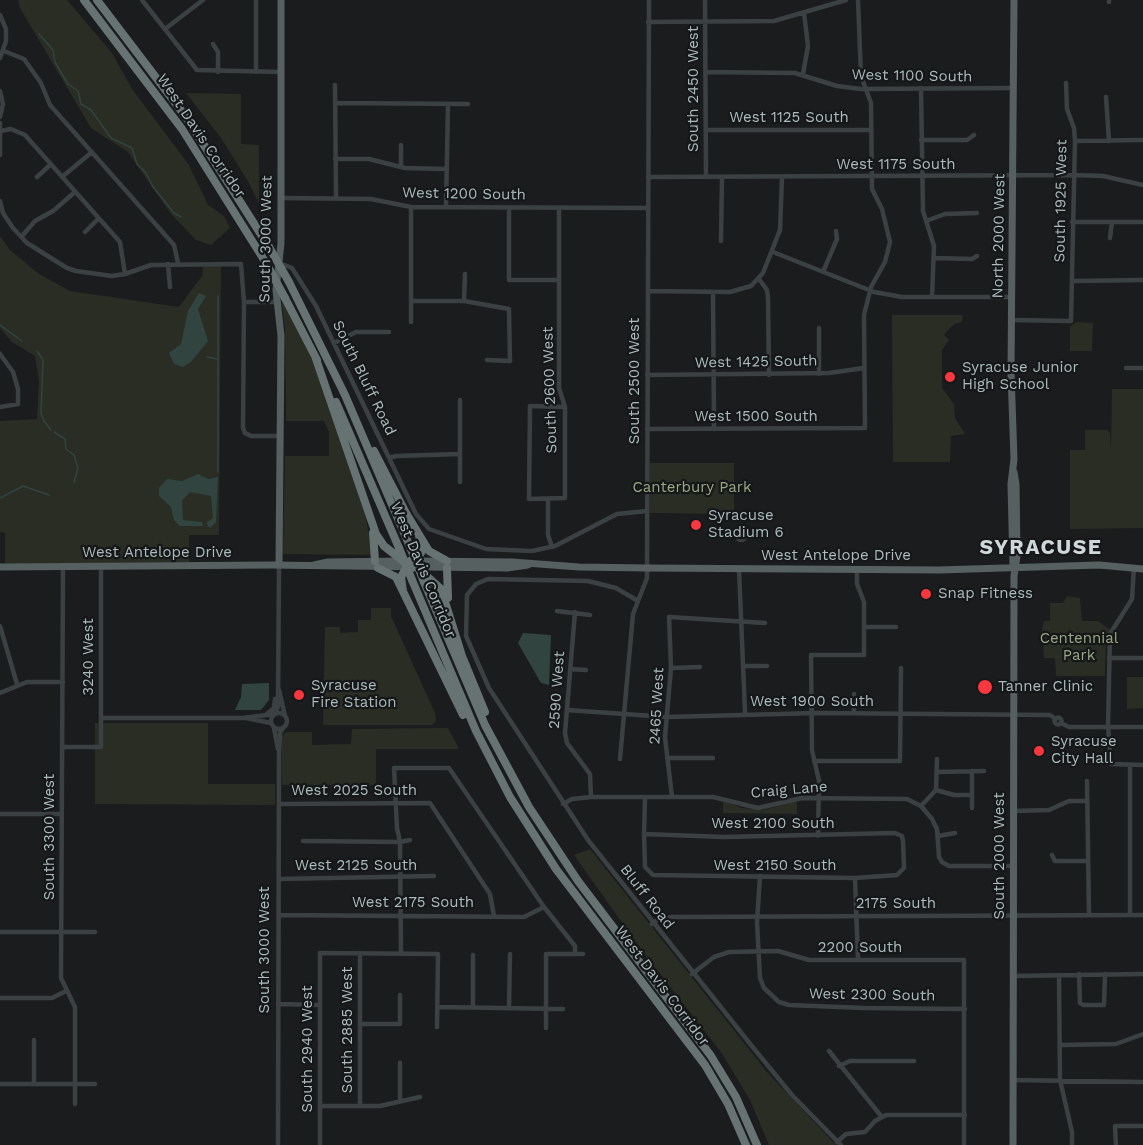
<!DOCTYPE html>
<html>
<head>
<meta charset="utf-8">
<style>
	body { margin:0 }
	canvas { display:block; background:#1a1c1d }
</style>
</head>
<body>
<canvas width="1143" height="1145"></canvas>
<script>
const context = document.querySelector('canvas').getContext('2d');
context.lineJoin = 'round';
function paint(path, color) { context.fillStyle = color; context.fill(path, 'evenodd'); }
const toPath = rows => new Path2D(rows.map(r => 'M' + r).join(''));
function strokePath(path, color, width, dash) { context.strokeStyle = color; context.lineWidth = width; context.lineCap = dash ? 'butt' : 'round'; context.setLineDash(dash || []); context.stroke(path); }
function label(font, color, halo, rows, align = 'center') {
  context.font = font + ' "Work Sans",sans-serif'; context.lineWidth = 4.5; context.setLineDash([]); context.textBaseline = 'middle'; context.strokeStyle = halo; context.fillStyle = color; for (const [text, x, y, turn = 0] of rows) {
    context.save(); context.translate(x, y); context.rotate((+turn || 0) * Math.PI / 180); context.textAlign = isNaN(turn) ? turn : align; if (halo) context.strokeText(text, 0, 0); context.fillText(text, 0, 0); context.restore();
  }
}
paint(toPath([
	[18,0,67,0,112,53,132,89,189,165,208,205,224,216,230,228,211,245,196,240,171,214,128,152,91,128,20,8],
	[186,93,241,94,241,144,259,145,259,204,249,183,221,138],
	[0,236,10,250,39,274,70,291,179,307,202,276,203,266,221,266,219,535,189,535,189,562,5,564,5,533,0,532,0,421,37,419,39,382,35,356,12,342,0,328],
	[281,296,309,351,365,512,372,555,283,554,285,456,329,456,329,432,324,421,286,421,285,330],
	[892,315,963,315,962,322,954,324,944,335,949,340,942,350,942,388,954,404,955,418,965,434,951,436,950,462,893,462],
	[1076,322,1093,323,1092,351,1070,351,1070,327],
	[1112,389,1143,389,1143,528,1070,529,1070,450,1085,450,1085,430,1107,430,1110,433,1111,450],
	[650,463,734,463,734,514,650,513],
	[1067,596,1080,598,1082,621,1098,621,1110,630,1106,638,1105,676,1056,676,1055,658,1044,658,1042,630,1044,621,1050,621,1050,603,1063,603],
	[371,608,391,608,391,616,435,713,436,721,432,725,323,725,325,627,340,627,340,633,358,632,358,620,371,620],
	[1127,677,1143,677,1143,708,1127,709],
	[95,723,208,723,208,784,275,784,275,805,95,804],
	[448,728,459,749,376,749,376,785,282,785,282,736,286,732,312,732,312,745,351,744,352,729],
	[723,801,742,808,763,810,797,801,797,814,723,813],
	[590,849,767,1072,836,1145,769,1145,750,1100,721,1052,643,952,574,855]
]), '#292d24');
paint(toPath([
	[199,293,206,296,198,309,208,341,191,362,183,367,174,364,169,353,181,344,188,311],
	[198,474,208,479,218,477,216,522,210,528,206,523,213,518,211,496,190,492,182,501,183,520,202,522,203,526,180,526,174,520,171,507,159,496,159,488,167,479,182,481],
	[523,633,551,635,549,685,541,683,518,643],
	[269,683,269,700,261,710,235,710,241,697,242,684]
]), '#31443f');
strokePath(toPath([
	[39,34,53,50,55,62,68,84,78,91,81,104,91,110,111,138,132,148,137,164,146,173,153,187,174,213,181,217],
	[0,325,22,341],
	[37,351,43,360,41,413,44,421,51,430],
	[207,357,217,359],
	[54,432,65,439,66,449,74,455,78,468,74,482],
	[218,472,218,296],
	[0,498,23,486,49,495]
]), '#31443f', 1.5);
strokePath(toPath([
	[142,0,197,70,281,72],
	[705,0,706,177],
	[1109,0,1109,2],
	[0,15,6,29,6,41,0,58],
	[648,22,774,21,846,0],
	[165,29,203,0],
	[213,44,218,52,218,72],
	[4,51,24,59,41,83,50,105,174,245,178,263],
	[256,72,256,0],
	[706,72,795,73,837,86,861,89,1012,88],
	[803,74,808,46,804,13],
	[335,85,336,198],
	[921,88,923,211,934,246,932,297],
	[0,91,3,104,0,117],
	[1106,97,1109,141],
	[335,103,468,104],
	[0,123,0,155],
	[706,130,871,130],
	[0,131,11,129,25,135,120,242,125,274],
	[921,140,967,140,974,135],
	[1075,141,1143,140],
	[335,159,369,159,405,168,446,169],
	[401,167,401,145],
	[37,177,50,165],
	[62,177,92,152],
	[648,177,1074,175,1103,176,1143,185],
	[281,198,371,199,411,207,648,208],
	[0,201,3,213,13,228,27,243,67,268,76,271,112,276,125,274,151,265,241,264,244,302,243,428,245,433,251,436,280,436],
	[411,207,411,322],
	[446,207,448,104],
	[509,208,509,280,559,280],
	[559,208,559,388,565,407,565,498,529,499,530,406,565,407],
	[926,221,945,214,977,213],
	[1072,222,1143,222],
	[85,232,98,219],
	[22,236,35,221,53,211,75,192],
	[1110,238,1112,222],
	[721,241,722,177],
	[773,252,874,292,902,297,1011,297],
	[934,258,972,259,977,256],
	[279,263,292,268,316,306,416,514,429,529,486,549,532,551,555,546,617,514,647,511],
	[168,264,170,287],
	[823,272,837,239,836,231],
	[759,279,767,290,768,298,769,375],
	[1072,281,1143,280],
	[648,291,730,292,751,286,763,273,780,230,782,177],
	[713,292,714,429],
	[411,301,464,301,509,309,510,361,487,360],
	[464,301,465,274],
	[244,302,277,302],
	[1012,320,1071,321,1075,141,1074,128,1067,109,1066,83],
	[819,328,819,374],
	[334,343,356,332,389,332],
	[0,354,13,372,18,389,18,404,0,407],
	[1126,368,1143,368],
	[647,375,829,373,864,368],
	[647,429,865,428,864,315,871,287,885,262,890,242,882,209,872,189,871,103,861,76,858,0],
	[389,458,396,456,460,454],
	[460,482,460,400],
	[548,499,548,535,552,547],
	'737 536a4 4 0 1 1 8 0a4 4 0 1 1-8 0Z',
	[63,567,61,978,75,1007,75,1104],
	[1134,567,1132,599,1110,634,1108,727,1111,764,1143,765],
	[739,569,745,713],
	[638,601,616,588,588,581,488,579,476,584,467,595,466,636,489,688,588,840,751,1045,792,1095,841,1145],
	[557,611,590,615],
	[575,612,565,733,567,743,590,774,591,797],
	[0,626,17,684],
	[864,627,896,627],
	[1109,658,1143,658],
	[744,666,767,666],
	[671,668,700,667],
	[570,669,586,670],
	[279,690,285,716],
	[0,693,27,682,63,682],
	[854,694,854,713],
	[567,710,667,717,816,713,1050,715,1056,719],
	'271 721a8 8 0 1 1 16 0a8 8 0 1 1-16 0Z',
	[267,714,274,708,275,699],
	'1054.5 721a3.5 3.5 0 1 1 7 0a3.5 3.5 0 1 1-7 0Z',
	[101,718,243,718,275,714,278,706,279,565],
	[246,718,271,723],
	[1061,723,1069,727,1143,727],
	[274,728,278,749],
	[63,747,101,747,101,567],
	[667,758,713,758],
	[620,759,633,614,647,578,649,0],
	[814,761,900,761,901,668],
	[972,771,972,808],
	[937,772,984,771],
	[1087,781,1089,915],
	[936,790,954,795,972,795],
	[936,790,937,759],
	[672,797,665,737,671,668,669,617,765,623],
	[279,804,430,803,490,894,494,916],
	[563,804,572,799,591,797,713,797,758,808,802,798,907,799,921,806,932,819,937,829,939,857,942,862,949,866,1013,866],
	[921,806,936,790],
	[1014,811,1049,810,1069,801,1087,801],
	[0,814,62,814],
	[644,834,724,837,895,833,902,836,903,841,904,868,897,875,855,878,653,875,645,867,644,834,645,798],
	[818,836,819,781,812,750,811,655,864,655,864,602,857,584,857,570],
	[938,836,955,833],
	[303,841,400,842,410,840],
	[1052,855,1055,861,1087,861],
	[760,876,757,922,760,978,764,988,779,1002,789,1005,864,1008,965,1009],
	[855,878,858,960],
	[279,879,434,876],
	[279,915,524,917,544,907],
	[1130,915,1130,765],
	[652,924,658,919,672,917,1143,915],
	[0,932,95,932],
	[401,954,400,842,397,828,394,768,449,768,544,907,575,946,575,954],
	[692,974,714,957,729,952,778,951,809,960,964,960,964,1145],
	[1079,974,1080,1003,1083,1005,1104,1005,1105,974],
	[1059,975,1060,1080,1072,1132,1072,1145],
	[1013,976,1143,974],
	[0,998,52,998,66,991],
	[278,1004,320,1005],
	[438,1007,563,1009],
	[473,1008,473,955],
	[509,1008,510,954],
	[360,1024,400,1024,400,995],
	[546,1028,546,954,583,954],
	[1061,1045,1116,1044,1143,1034],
	[829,1051,881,1116],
	[400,1063,400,1100],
	[839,1066,850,1061,914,1061],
	[1013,1080,1143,1082],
	[0,1084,95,1084],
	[34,1084,34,1040],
	[320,1106,380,1106,420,1097],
	[360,1106,360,953],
	[837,1142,846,1134,865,1132,875,1121,886,1115,965,1115],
	[278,1145,279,754,280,733,283,728],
	[320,1145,320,953,438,954,437,1027],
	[1116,1145,1115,1126,1143,1126]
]), '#3b4142', 4.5);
strokePath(toPath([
	[414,561,512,562,579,567,647,568,939,570,1099,565,1143,569],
	[279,565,281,336,276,290,281,243,281,0],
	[314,565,328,562,403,561],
	[1013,565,1011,484,1014,459,1011,373,1014,0],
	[0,567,271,565,507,568,528,565],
	[1013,1145,1014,576,1017,556,1016,484,1014,472]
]), '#576061', 7);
strokePath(toPath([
	[84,0,182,129,266,263],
	[97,0,186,117,269,247],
	[289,282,345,395,411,549],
	[285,298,317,360],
	[315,356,376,534,384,546,412,568,422,551,419,535],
	[336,402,399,548],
	[374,451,406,513,429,551,447,561],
	[373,533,375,561],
	[378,568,396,577,463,715],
	[447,568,448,598],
	[412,580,476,731,510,797,556,869,705,1065,728,1104,746,1145],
	[424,582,485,725,529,807,578,881,711,1056,736,1097,757,1145],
	[403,591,401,577,410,561,441,589,462,656,485,712]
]), '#677373', 8);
strokePath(toPath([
	[269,247,289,282],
	[266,263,285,298],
	[399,548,412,580],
	[411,549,424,582]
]), '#677373', 8);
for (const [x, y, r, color] of [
	[950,377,6,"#f8373e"],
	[696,525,6,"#f8373e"],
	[926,594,6,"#f8373e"],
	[985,687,8,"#f8373e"],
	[299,695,6,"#f8373e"],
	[1039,751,6,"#f8373e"]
]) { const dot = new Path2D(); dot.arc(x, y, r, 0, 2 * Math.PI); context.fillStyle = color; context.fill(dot); strokePath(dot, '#151718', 2); }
label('15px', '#acbcbc', '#151718', [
	["West 1100 South",912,76,1],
	["South 2450 West",694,89,-90],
	["West 1125 South",789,118],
	["West Davis Corridor",201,136,56],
	["West 1175 South",896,165],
	["West 1200 South",464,194,1],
	["South 1925 West",1061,201,-89],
	["North 2000 West",999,236,-89],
	["South 3000 West",266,239,-89],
	["West 1425 South",756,362,-1],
	["South Bluff Road",364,378,64],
	["South 2500 West",635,381,-90],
	["South 2600 West",550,390,-92],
	["West 1500 South",756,417],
	["West Antelope Drive",157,553],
	["West Antelope Drive",836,556],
	["West Davis Corridor",423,570,67],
	["3240 West",89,657,-90],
	["2590 West",557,690,-86],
	["West 1900 South",812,702],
	["2465 West",657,706,-87],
	["Craig Lane",789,790,-5],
	["West 2025 South",354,791],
	["West 2100 South",773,824],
	["South 3300 West",50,837,-90],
	["South 2000 West",1000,856,-90],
	["West 2125 South",356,866],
	["West 2150 South",775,866],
	["Bluff Road",647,897,52],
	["West 2175 South",413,903],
	["2175 South",896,904],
	["2200 South",860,948],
	["South 3000 West",265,950,-90],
	["West Davis Corridor",662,986,53],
	["West 2300 South",872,995,1],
	["South 2885 West",348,1030,-90],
	["South 2940 West",308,1049,-90]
]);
label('15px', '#acbcbc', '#151718', [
	["Syracuse Junior",962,368],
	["High School",962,385],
	["Syracuse",708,516],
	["Stadium 6",708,533],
	["Snap Fitness",938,594],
	["Syracuse",311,686],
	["Fire Station",311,703],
	["Tanner Clinic",998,687],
	["Syracuse",1051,742],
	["City Hall",1051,759]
], 'left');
label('15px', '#9aa883', '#151718', [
	["Canterbury Park",692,488],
	["Centennial",1079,639],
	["Park",1079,656]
]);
context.letterSpacing = '1.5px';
label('bold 21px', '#ced8d8', '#151718', [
	["SYRACUSE",1041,548]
]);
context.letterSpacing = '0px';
</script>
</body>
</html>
